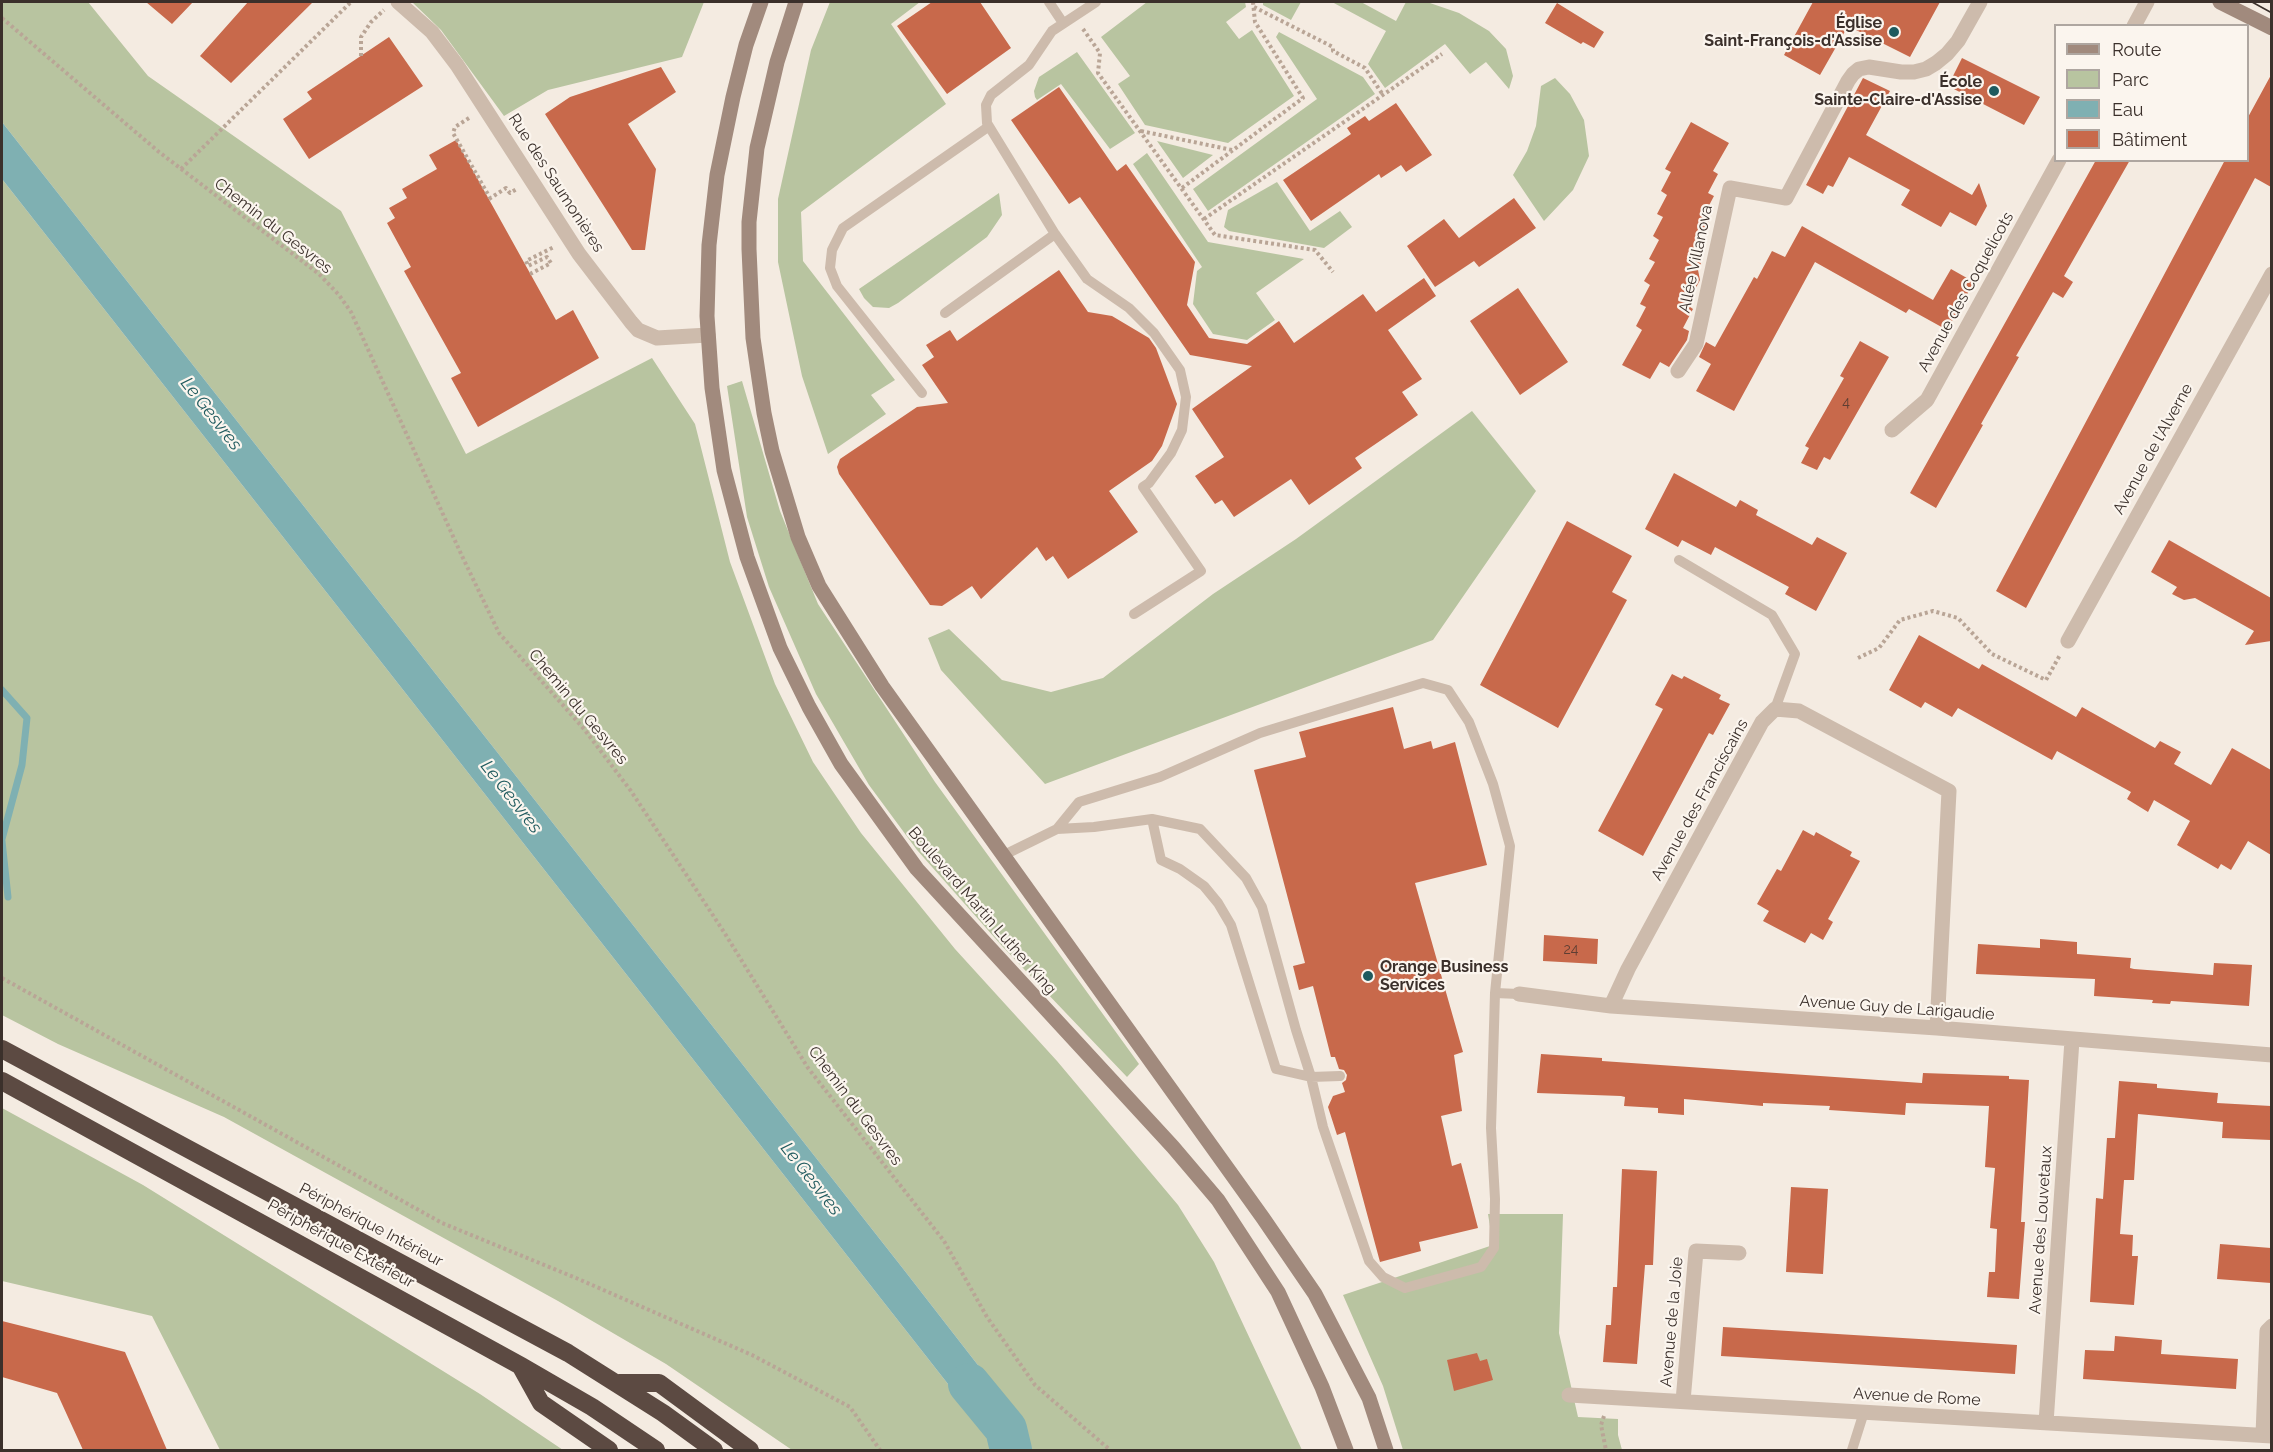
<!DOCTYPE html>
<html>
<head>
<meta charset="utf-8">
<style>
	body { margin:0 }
	#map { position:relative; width:2273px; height:1452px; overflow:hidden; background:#f4ebe1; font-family:Raleway,sans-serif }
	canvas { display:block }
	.frame { position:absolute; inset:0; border:3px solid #3b302b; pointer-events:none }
	.legend { position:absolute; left:2054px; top:24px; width:195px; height:138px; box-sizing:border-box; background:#fbf5ee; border:2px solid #aea6a0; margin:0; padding:8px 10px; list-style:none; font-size:18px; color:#3b302b }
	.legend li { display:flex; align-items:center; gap:12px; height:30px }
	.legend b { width:30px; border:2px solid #aea6a0 }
</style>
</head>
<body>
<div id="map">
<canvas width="2273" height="1452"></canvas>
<div class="frame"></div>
<ul class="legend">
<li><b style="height:8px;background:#a18a7d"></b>Route</li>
<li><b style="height:16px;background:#b8c4a0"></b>Parc</li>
<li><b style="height:16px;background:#7fb0b2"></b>Eau</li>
<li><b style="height:16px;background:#c8694b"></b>Bâtiment</li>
</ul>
</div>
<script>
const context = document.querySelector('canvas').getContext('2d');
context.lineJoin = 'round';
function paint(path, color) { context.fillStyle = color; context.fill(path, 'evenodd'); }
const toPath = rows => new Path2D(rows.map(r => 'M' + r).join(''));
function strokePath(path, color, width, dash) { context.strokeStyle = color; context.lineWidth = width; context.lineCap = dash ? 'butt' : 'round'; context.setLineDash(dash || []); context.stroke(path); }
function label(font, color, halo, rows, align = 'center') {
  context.font = font + ' Raleway,sans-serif'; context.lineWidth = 4.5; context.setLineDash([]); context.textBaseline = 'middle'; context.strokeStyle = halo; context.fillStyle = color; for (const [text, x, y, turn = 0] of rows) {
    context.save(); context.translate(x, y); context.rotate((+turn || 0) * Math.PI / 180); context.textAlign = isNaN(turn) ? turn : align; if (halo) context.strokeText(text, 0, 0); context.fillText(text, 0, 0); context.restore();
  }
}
paint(toPath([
	[2,2,88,2,148,76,341,211,466,454,652,358,695,424,730,562,775,684,813,762,861,833,955,949,1057,1061,1178,1205,1214,1262,1302,1450,792,1450,666,1364,558,1301,224,1117,58,1044,2,1015,2,179,988,1435,1006,1429,1026,1427,901,1266,2,122],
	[412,2,704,2,682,57,548,90,504,116,441,30],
	[830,2,920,2,891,24,946,104,801,212,803,261,895,380,871,395,886,414,828,454,802,376,778,262,778,199,811,50],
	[1147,2,1245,2,1246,7,1226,22,1239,39,1252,30,1294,96,1228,143,1145,125,1118,84,1130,76,1101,37],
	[1263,2,1301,2,1291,20,1263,5],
	[1332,2,1361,2,1396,21,1406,2,1427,2,1459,13,1489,31,1506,49,1513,76,1509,89,1486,62,1470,74,1445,44,1385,88,1368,64,1386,31],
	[1279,32,1363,77,1375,94,1208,211,1193,189,1317,99,1276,37],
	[1077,52,1135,133,1110,149,1061,84,1037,100,1035,97,1034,91,1039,77],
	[1555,78,1570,94,1584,120,1589,156,1573,190,1544,221,1513,175,1527,151,1536,126,1541,86],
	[1157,141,1213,155,1183,178],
	[1147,153,1208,242,1304,259,1256,293,1275,320,1247,340,1213,334,1193,304,1197,271,1202,267,1133,164],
	[1277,182,1310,231,1340,211,1352,227,1324,248,1229,231,1224,227,1228,210],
	[999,193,1002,215,987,237,898,303,889,308,873,307,864,298,859,289],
	[742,381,780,511,818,604,935,782,1139,1064,1127,1077,1002,946,917,850,869,785,816,694,769,587,747,517,727,386],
	[1472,411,1536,491,1433,640,1045,784,941,670,928,638,949,629,1002,680,1051,692,1103,678,1213,594,1296,539],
	[2,1108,143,1185,480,1394,563,1450,220,1450,152,1316,2,1281],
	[1488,1214,1563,1214,1559,1333,1578,1417,1618,1419,1618,1435,1622,1450,1403,1450,1383,1386,1343,1295,1493,1245]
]), '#b8c4a0');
paint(toPath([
	[2,122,901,1266,1026,1427,1006,1429,988,1435,2,179]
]), '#7fb0b2');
strokePath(toPath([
	[2,690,27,718,22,765,2,839],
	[2,841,8,897]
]), '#7fb0b2', 7);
strokePath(toPath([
	[969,1384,1006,1429,1011,1450]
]), '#7fb0b2', 42);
paint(toPath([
	[146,2,193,2,172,24],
	[248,2,313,2,231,83,200,56],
	[932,2,980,2,1011,48,947,94,897,26],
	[1813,2,1940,2,1910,57,1848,26,1820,75,1784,55],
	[1557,3,1604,32,1594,48,1583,42,1581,44,1545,23],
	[389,37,423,86,309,159,283,119,312,99,307,92],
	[1962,58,2040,97,2024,125,1948,86],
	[661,67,676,92,628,124,656,169,645,250,632,250,545,114,570,97],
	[2271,75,2271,187,2255,178,2026,608,1996,591,2225,160,2247,160,2247,119],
	[1863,78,1890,91,1866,135,1972,195,1979,183,1987,206,1976,226,1950,212,1941,227,1928,220,1901,205,1910,190,1849,157,1833,187,1828,185,1823,194,1806,185],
	[1059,87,1117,171,1126,164,1195,262,1187,305,1209,338,1247,344,1279,321,1294,343,1363,294,1376,312,1424,278,1436,296,1388,330,1422,379,1402,392,1418,415,1355,458,1362,468,1309,505,1291,479,1234,517,1222,500,1215,504,1195,476,1224,457,1192,409,1252,366,1190,355,1080,197,1069,204,1011,120],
	[1396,103,1432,155,1406,172,1401,165,1381,178,1379,174,1311,221,1283,180,1351,134,1347,128,1365,116,1369,121],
	[1691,122,1729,143,1713,171,1718,174,1708,193,1714,196,1704,215,1710,219,1699,238,1706,241,1695,260,1701,263,1698,270,1700,280,1687,305,1693,309,1683,328,1689,331,1687,340,1669,367,1660,362,1650,379,1622,365,1642,330,1636,326,1646,307,1640,304,1650,285,1644,281,1655,262,1649,259,1659,240,1653,236,1663,217,1657,214,1667,195,1661,191,1671,172,1665,169],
	[456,140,556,320,573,310,599,358,478,427,451,378,461,373,404,271,411,267,387,223,395,218,389,208,407,198,402,189,437,169,429,155],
	[2096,160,2130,160,2064,276,2073,282,2063,298,2053,292,2016,356,2019,357,1981,424,1983,425,1936,508,1910,493],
	[1514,198,1536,228,1479,267,1474,261,1435,287,1407,246,1444,219,1459,238],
	[1802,226,1933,300,1951,269,1974,282,1947,330,1909,309,1906,313,1815,262,1734,411,1696,391,1711,364,1699,357,1706,342,1715,347,1754,277,1757,279,1772,251,1785,257],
	[1059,270,1088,312,1112,316,1149,338,1156,348,1177,404,1162,446,1152,461,1109,491,1138,532,1068,579,1053,556,1046,561,1037,547,981,599,972,586,942,606,930,605,839,474,837,467,840,459,917,407,948,403,922,365,934,357,926,345,950,330,957,341],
	[1518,288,1568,362,1520,395,1470,321],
	[1860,341,1889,357,1830,460,1824,457,1817,470,1801,463,1809,448,1805,446,1844,378,1840,376],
	[1674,473,1736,507,1740,500,1758,510,1756,515,1812,545,1817,537,1847,553,1816,611,1785,594,1789,587,1715,547,1711,555,1682,540,1678,547,1645,529],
	[1567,521,1632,556,1612,592,1627,600,1558,728,1480,685],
	[2169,540,2271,598,2271,641,2245,645,2254,631,2195,598,2184,600,2172,594,2177,587,2151,572],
	[1919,635,1979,669,1982,664,2076,717,2082,707,2155,748,2160,741,2181,752,2174,764,2211,785,2232,748,2271,770,2271,855,2248,841,2231,870,2221,864,2218,869,2177,845,2190,821,2154,800,2148,812,2127,799,2131,792,2057,751,2052,760,1958,708,1952,717,1925,702,1921,708,1889,690],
	[1672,674,1682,679,1684,676,1721,695,1719,699,1730,704,1713,735,1709,733,1643,856,1598,831,1663,709,1655,705],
	[1393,707,1404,749,1431,741,1433,749,1455,742,1487,865,1415,883,1463,1052,1454,1055,1462,1111,1441,1116,1452,1166,1461,1163,1478,1228,1419,1242,1421,1251,1380,1262,1345,1132,1337,1135,1328,1107,1333,1096,1345,1092,1342,1083,1346,1080,1347,1075,1344,1070,1339,1069,1335,1057,1331,1057,1313,986,1299,990,1293,966,1305,963,1254,770,1306,757,1299,732],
	[1803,830,1814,836,1816,832,1852,852,1850,856,1860,861,1828,919,1833,922,1823,940,1811,933,1805,943,1763,921,1769,911,1757,904,1777,869,1781,871],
	[1544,935,1598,939,1597,964,1543,961],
	[2040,939,2077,942,2077,954,2131,958,2130,968,2134,969,2213,975,2214,963,2252,965,2249,1006,2171,1001,2170,1004,2152,1003,2153,1000,2094,996,2095,979,1976,974,1978,944,2040,948],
	[1541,1054,1602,1058,1602,1061,1922,1083,1923,1073,2009,1076,2009,1079,2029,1080,2021,1222,2025,1222,2019,1299,1987,1297,1989,1272,1995,1272,1997,1229,1990,1228,1995,1168,1985,1167,1989,1106,1906,1103,1905,1115,1829,1110,1830,1106,1763,1103,1763,1106,1684,1099,1684,1115,1658,1113,1658,1108,1624,1106,1625,1097,1621,1096,1537,1093],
	[2119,1081,2157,1084,2157,1088,2218,1093,2217,1103,2271,1106,2271,1140,2222,1138,2223,1122,2138,1114,2134,1180,2124,1180,2120,1234,2133,1235,2132,1256,2138,1256,2134,1305,2090,1302,2096,1198,2103,1199,2107,1138,2115,1138],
	[1622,1169,1657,1171,1653,1265,1645,1265,1637,1364,1603,1362,1606,1325,1611,1325,1613,1287,1617,1287],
	[1791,1187,1828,1189,1823,1274,1786,1272],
	[2220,1244,2271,1248,2271,1283,2217,1279],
	[2,1321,125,1352,167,1450,83,1450,57,1393,2,1377],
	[1723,1327,2017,1345,2015,1374,1721,1356],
	[2115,1336,2162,1340,2161,1354,2238,1359,2236,1389,2083,1379,2085,1350,2114,1351],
	[1477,1353,1480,1361,1487,1359,1493,1380,1454,1391,1447,1360]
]), '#c8694b');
strokePath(toPath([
	[1254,7,1333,47,1333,51,1365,68,1383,95],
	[2,18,159,152,319,274,339,295,351,312,462,556,499,633,584,729,631,791,724,932,808,1068,944,1241,987,1317,1035,1385,1110,1450],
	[1083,29,1100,53,1098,73,1215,235,1315,250,1333,272],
	[361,56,361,37,371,22,384,10],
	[469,118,455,127,453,133,490,198],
	[1141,131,1232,150],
	[181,169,351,2],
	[1182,188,1303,98,1255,22,1253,2],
	[489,199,506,188,510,193,517,189],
	[1204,219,1442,54],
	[530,274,551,263,547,257,528,266,526,261,554,247],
	[1858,658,1879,648,1900,620,1933,611,1958,618,1992,654,2046,680,2060,655],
	[2,978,442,1223,576,1278,752,1355,850,1407,880,1450],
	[1604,1416,1601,1425,1606,1450]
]), '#b9a596', 4, [3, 3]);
strokePath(toPath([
	[1049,2,1063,23],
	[1096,2,1052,31,1029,65,991,95,986,105,987,123,1055,234,1087,279,1129,308,1154,333,1180,370,1186,397,1182,430,1171,453,1149,483,1143,487,1201,571,1134,614],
	[945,313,1055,234],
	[922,393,837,286,830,268,832,250,843,228,988,127],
	[1679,560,1772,615,1795,654,1775,709],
	[1057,829,1094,827,1152,819,1161,860,1180,869,1204,886,1218,903,1231,925,1276,1069,1311,1077,1340,1076],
	[1002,856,1057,829,1079,802,1160,777,1260,733,1423,683,1448,690,1469,722,1493,784,1510,846,1495,993,1491,1128,1495,1199,1494,1248,1481,1267,1405,1288,1383,1277,1369,1261,1323,1127,1311,1077,1296,1030,1262,907,1246,878,1200,829,1152,819],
	[1495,993,1519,994],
	[1852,1450,1864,1412]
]), '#cdbbac', 10);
strokePath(toPath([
	[398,2,432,32,457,65,579,254,631,322,638,330,657,338,708,335],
	[2134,26,2147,2],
	[1678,371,1696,344,1730,188,1786,198,1848,81,1853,74,1859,69,1869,67,1901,72,1914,72,1926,69,1936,63,1947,54,1958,41,1980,2],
	[1892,430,1927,400,2059,160],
	[2068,641,2272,274],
	[1519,994,1611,1006,1937,1028,2272,1055],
	[1611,1006,1628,969,1762,722,1775,709,1799,711,1949,791,1937,1028],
	[1569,1395,2272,1436],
	[1683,1401,1696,1251,1739,1253],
	[2046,1423,2072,1040],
	[2263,1435,2267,1331,2272,1326]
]), '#cdbbac', 15);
strokePath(toPath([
	[761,2,746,45,733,97,717,175,709,245,707,316,712,388,724,470,747,557,780,648,809,707,841,764,917,869,1173,1147,1218,1200,1278,1292,1322,1387,1346,1450],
	[796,2,777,62,757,148,749,222,749,249,753,338,764,413,772,451,798,537,819,586,882,686,1263,1218,1315,1294,1369,1398,1386,1450],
	[2220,2,2272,28]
]), '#a18a7d', 15);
strokePath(toPath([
	[2,1049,568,1353,663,1413,714,1450],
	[2,1081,521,1366,592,1407,656,1450],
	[521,1367,541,1403,609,1450],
	[619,1383,659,1383,750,1450]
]), '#5c4a42', 18);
strokePath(toPath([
	[2252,2,2272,13]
]), '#3b302b', 1.5);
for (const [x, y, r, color] of [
	[1894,32,6,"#1f5a5e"],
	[1994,91,6,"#1f5a5e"],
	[1368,976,6,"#1f5a5e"]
]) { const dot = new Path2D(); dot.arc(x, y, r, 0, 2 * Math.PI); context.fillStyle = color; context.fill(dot); strokePath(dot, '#fbf5ee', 2); }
label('14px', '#5e3e33', null, [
	["4",1846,403],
	["24",1571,950]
]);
label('bold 16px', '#3b302b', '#fbf5ee', [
	["Église",1882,23],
	["Saint-François-d'Assise",1882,41],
	["École",1982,82],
	["Sainte-Claire-d'Assise",1982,100],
	["Orange Business",1380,967,"left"],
	["Services",1380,985,"left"]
], 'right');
label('16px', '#3b302b', '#fbf5ee', [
	["Rue des Saumonières",556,183,57],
	["Chemin du Gesvres",273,226,38],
	["Allée Villanova",1696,259,-78],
	["Avenue des Coquelicots",1966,292,-61],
	["Avenue de l'Alverne",2153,449,-61],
	["Chemin du Gesvres",578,707,50],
	["Avenue des Franciscains",1700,800,-61],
	["Boulevard Martin Luther King",982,911,49],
	["Avenue Guy de Larigaudie",1897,1008,4],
	["Chemin du Gesvres",855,1106,53],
	["Périphérique Intérieur",371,1225,28],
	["Avenue des Louvetaux",2041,1230,-86],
	["Périphérique Extérieur",341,1244,29],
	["Avenue de la Joie",1672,1322,-85],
	["Avenue de Rome",1917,1397,3]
]);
label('italic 18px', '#1f5a5e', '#fbf5ee', [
	["Le Gesvres",211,414,52],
	["Le Gesvres",511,797,52],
	["Le Gesvres",811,1179,52]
]);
</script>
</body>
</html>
